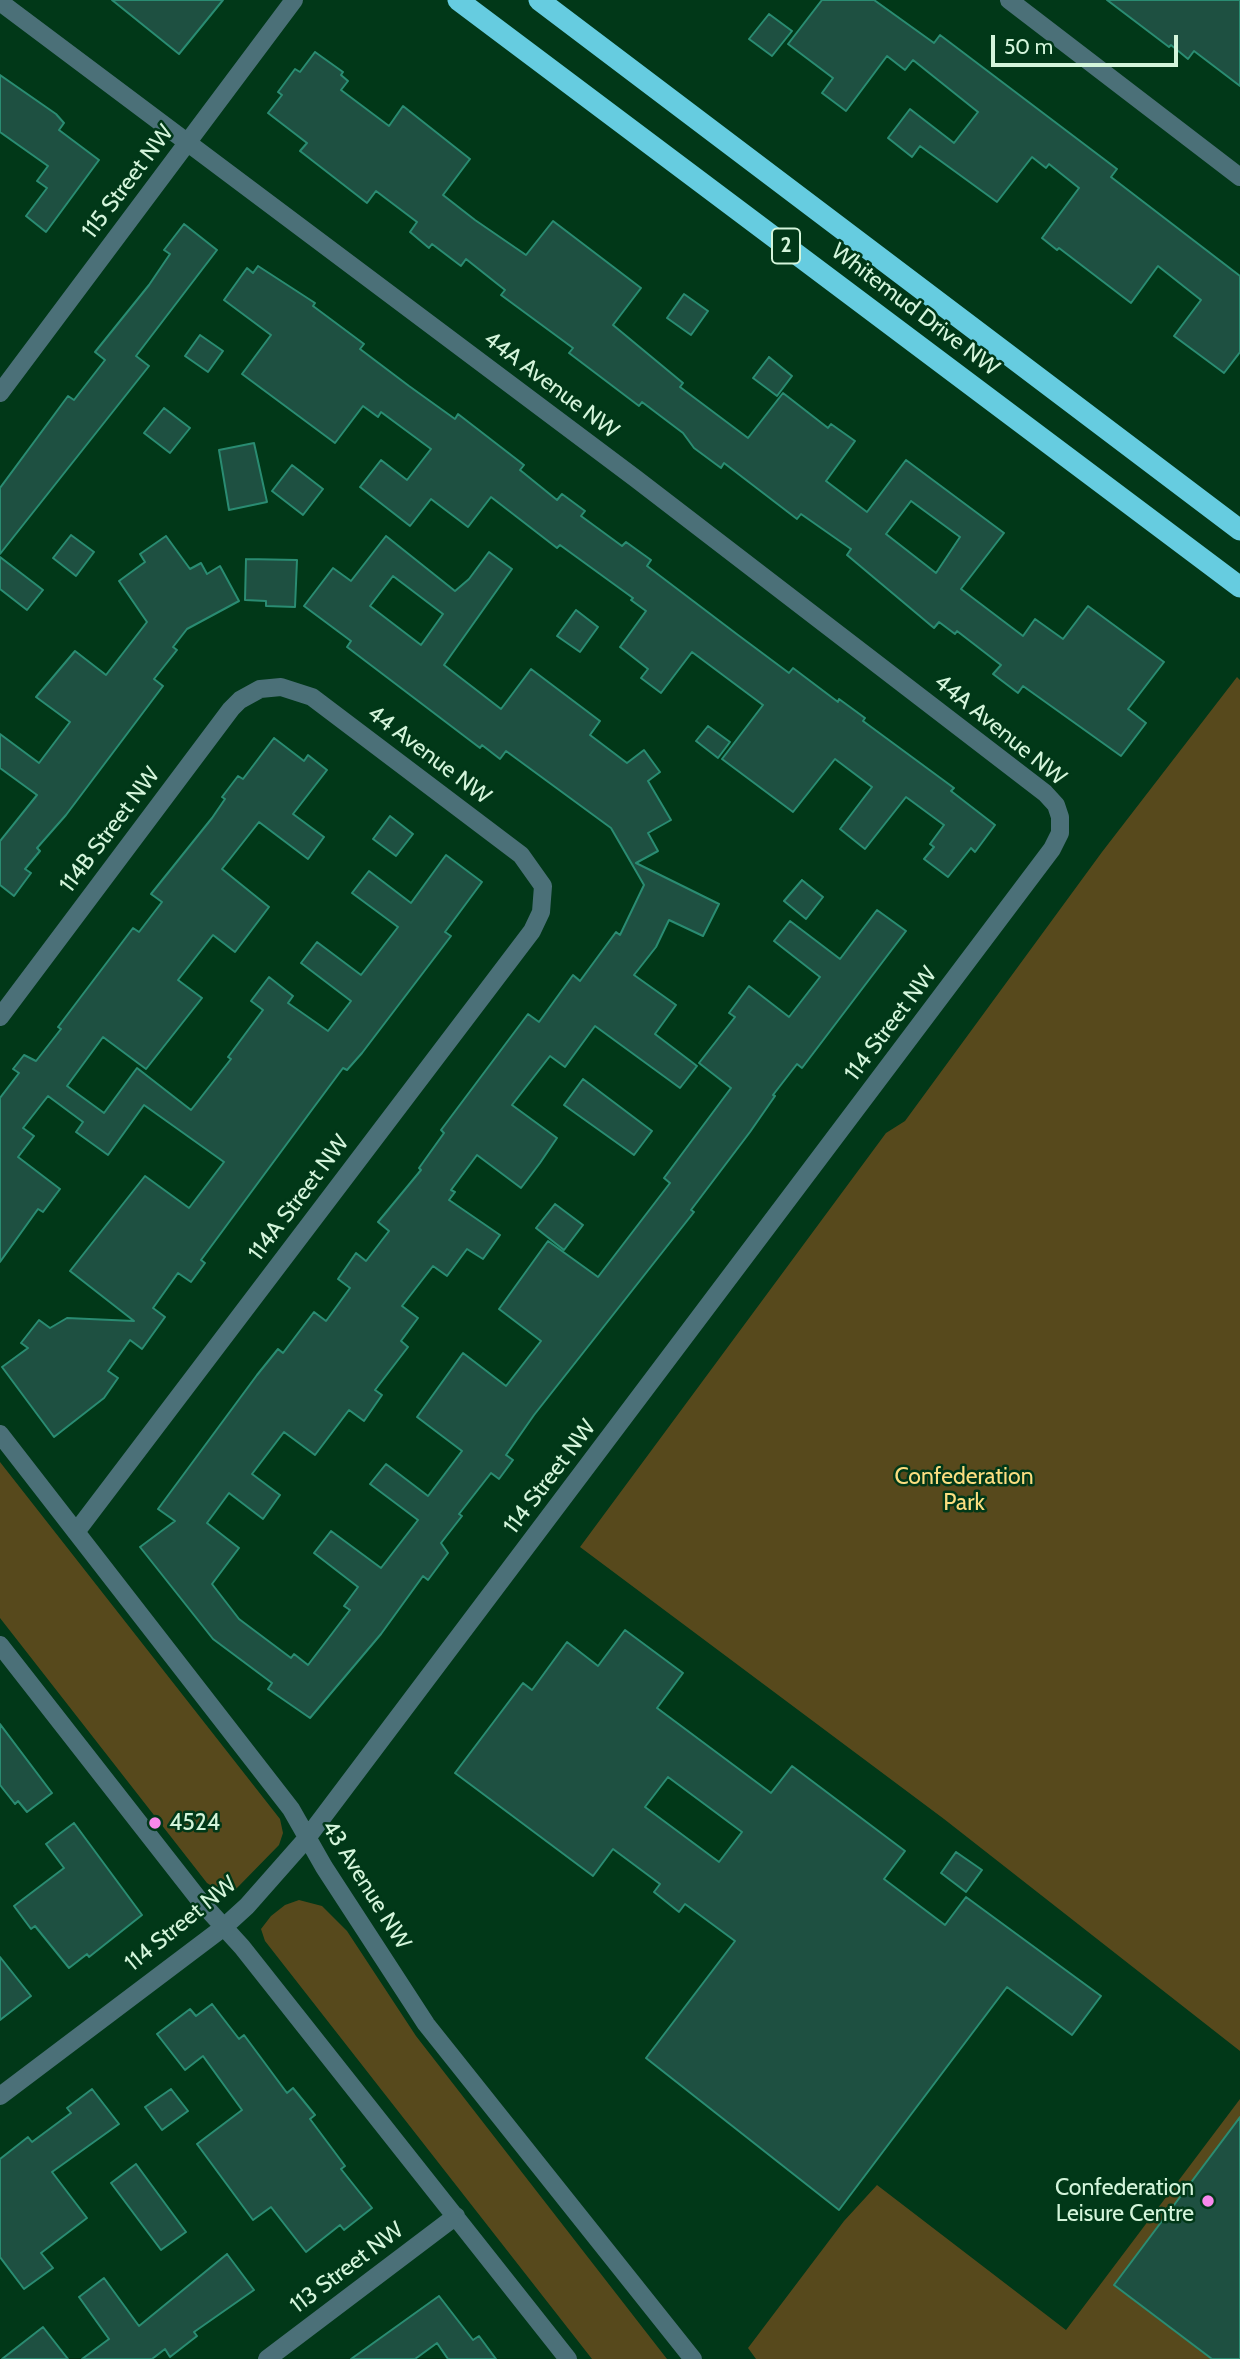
<!DOCTYPE html>
<html>
<head>
<meta charset="utf-8">
<style>
	body { margin:0 }
	#map { position:relative; width:1240px; height:2359px; overflow:hidden; background:#013818; font-family:Cabin,sans-serif }
	canvas { display:block }
	.scale { position:absolute; left:991px; top:35px; width:187px; height:32px; box-sizing:border-box; border:4px solid #d4f5db; border-top:0; padding-left:9px; font-size:21px; line-height:24px; white-space:nowrap; color:#d4f5db; -webkit-text-stroke:5px #013818; paint-order:stroke }
</style>
</head>
<body>
<div id="map">
<canvas width="1240" height="2359"></canvas>
<div class="scale">50 m</div>
</div>
<script>
const context = document.querySelector('canvas').getContext('2d');
context.lineJoin = 'round';
function paint(path, color) { context.fillStyle = color; context.fill(path, 'evenodd'); }
const toPath = rows => new Path2D(rows.map(r => 'M' + r).join(''));
function strokePath(path, color, width, dash) { context.strokeStyle = color; context.lineWidth = width; context.lineCap = dash ? 'butt' : 'round'; context.setLineDash(dash || []); context.stroke(path); }
function label(font, color, halo, rows, align = 'center') {
  context.font = font + ' Cabin,sans-serif'; context.lineWidth = 5; context.setLineDash([]); context.textBaseline = 'middle'; context.strokeStyle = halo; context.fillStyle = color; for (const [text, x, y, turn = 0] of rows) {
    context.save(); context.translate(x, y); context.rotate((+turn || 0) * Math.PI / 180); context.textAlign = isNaN(turn) ? turn : align; if (halo) context.strokeText(text, 0, 0); context.fillText(text, 0, 0); context.restore();
  }
}
paint(toPath([
	[1237,677,1240,680,1240,2051,944,1819,580,1547,886,1133,905,1121,1102,852],
	[0,1462,280,1819,283,1833,279,1845,236,1889,218,1890,207,1883,0,1618],
	[299,1900,322,1906,347,1931,416,2036,667,2359,592,2359,265,1941,261,1929,271,1916,285,1905],
	[1240,2099,1240,2359,756,2359,748,2348,844,2221,877,2185,1066,2330]
]), '#57491c');
const building = toPath([
	[112,0,223,0,179,54,112,0],
	[822,0,874,0,934,43,940,35,1117,169,1111,177,1240,276,1240,352,1224,373,1174,336,1201,300,1158,266,1131,303,1059,248,1057,250,1042,238,1079,188,1049,164,1046,168,1032,157,997,202,920,146,912,157,888,138,910,109,954,143,978,112,913,60,905,70,887,56,846,111,822,93,833,78,788,44,822,0],
	[1107,0,1240,0,1240,86,1194,51,1188,59,1171,45,1169,47,1107,0],
	[769,14,792,31,772,56,749,39,769,14],
	[315,52,343,72,341,75,348,81,341,90,389,126,403,106,470,159,443,195,475,220,526,255,553,221,641,288,613,325,683,383,680,387,748,438,783,393,828,428,831,424,855,441,826,481,867,512,906,460,1004,533,961,589,1023,636,1035,619,1063,639,1088,606,1164,662,1128,709,1146,723,1121,756,1023,686,1018,693,993,674,1001,665,957,631,955,634,939,622,934,628,847,555,851,549,801,514,797,519,724,463,721,468,694,448,683,433,642,402,639,406,569,353,573,348,501,295,505,290,466,259,461,266,432,244,429,248,410,232,417,222,376,191,367,203,300,151,307,143,268,113,282,95,278,92,295,69,300,72,315,52],
	[911,501,960,537,936,573,886,534,911,501],
	[0,75,56,114,64,123,59,130,99,160,46,232,26,216,47,188,37,181,48,166,0,132,0,75],
	[184,224,217,250,136,356,149,366,0,554,0,488,68,396,74,400,105,360,95,352,149,285,170,254,164,250,184,224],
	[258,266,315,303,313,306,364,344,360,349,409,386,455,419,458,414,524,465,520,470,557,500,562,494,585,511,581,516,622,546,626,542,651,560,647,566,738,635,789,673,793,668,838,702,839,699,865,718,863,721,954,788,951,791,995,825,975,852,971,848,948,877,924,859,934,847,930,844,944,825,906,797,865,849,840,829,872,787,835,759,793,812,722,759,763,705,692,652,661,693,641,678,648,669,620,647,646,611,631,600,633,598,560,545,557,548,491,497,468,527,431,499,410,526,360,487,381,460,407,480,431,449,381,412,378,417,363,406,335,443,242,374,271,335,224,300,247,268,253,273,258,266],
	[684,294,708,311,691,335,667,318,684,294],
	[200,335,223,351,208,372,185,356,200,335],
	[769,357,792,376,777,396,753,378,769,357],
	[164,408,190,428,170,453,144,433,164,408],
	[254,443,267,502,229,510,219,450,254,443],
	[292,465,323,489,303,515,272,491,292,465],
	[71,535,94,552,76,576,53,558,71,535],
	[166,536,190,569,201,563,207,574,220,566,239,601,187,629,173,647,177,650,154,679,163,686,66,815,37,848,40,851,25,869,31,873,14,896,0,885,0,841,37,795,0,768,0,734,39,763,70,722,36,697,75,651,106,675,147,622,119,581,145,562,140,554,166,536],
	[386,536,455,591,469,579,489,552,512,569,444,665,501,709,531,669,600,721,590,735,627,763,644,750,660,772,648,781,671,820,648,833,658,851,636,863,719,904,703,936,669,920,656,947,634,975,676,1005,655,1034,697,1066,680,1088,595,1026,565,1067,550,1056,512,1105,557,1138,540,1163,521,1188,477,1155,451,1190,455,1192,449,1200,500,1235,483,1259,467,1249,447,1276,433,1266,402,1306,418,1318,401,1341,408,1347,375,1390,382,1395,364,1421,349,1410,315,1455,284,1432,252,1474,280,1495,263,1519,229,1493,207,1523,239,1548,212,1584,239,1619,291,1658,294,1654,308,1665,350,1610,344,1606,358,1587,314,1553,331,1531,381,1568,418,1520,370,1484,386,1464,428,1496,462,1451,417,1417,463,1353,506,1386,541,1341,499,1309,548,1241,598,1277,670,1183,664,1178,731,1088,699,1063,735,1017,729,1013,749,986,789,1017,820,977,774,941,790,921,840,959,877,910,906,931,802,1068,797,1064,773,1095,775,1096,750,1132,691,1210,694,1212,534,1415,506,1455,513,1460,499,1479,491,1473,459,1514,462,1516,441,1543,448,1553,428,1580,423,1576,381,1634,310,1718,268,1689,272,1683,213,1639,140,1547,175,1521,158,1509,257,1375,278,1349,283,1353,314,1312,326,1321,350,1288,338,1279,356,1253,366,1261,389,1231,378,1222,421,1170,419,1168,444,1133,441,1130,528,1014,539,1022,573,975,580,981,616,932,620,935,644,885,611,828,506,751,500,759,482,745,480,748,347,647,351,641,304,606,333,568,351,581,386,536],
	[393,576,443,614,421,645,370,606,393,576],
	[0,557,43,590,27,610,0,589,0,557],
	[246,559,297,560,295,607,266,606,266,601,245,600,246,559],
	[576,610,598,627,580,652,557,636,576,610],
	[708,726,730,742,718,758,696,741,708,726],
	[274,738,304,761,308,755,327,770,293,814,324,837,308,859,259,822,222,869,269,907,235,952,213,935,178,980,202,998,146,1069,103,1037,67,1086,104,1113,137,1068,191,1110,231,1059,228,1057,263,1010,251,1001,269,977,293,996,288,1003,328,1031,351,1001,301,963,317,942,361,975,398,927,352,893,369,871,411,903,446,855,482,882,445,932,451,936,362,1053,347,1070,343,1068,314,1107,201,1260,205,1263,191,1282,178,1273,153,1308,165,1317,142,1349,130,1340,108,1371,118,1378,104,1398,54,1437,2,1367,28,1348,21,1343,39,1320,50,1328,67,1318,134,1321,70,1271,145,1176,189,1208,224,1162,144,1105,108,1155,76,1132,83,1122,48,1096,23,1128,34,1136,18,1157,60,1189,43,1212,38,1209,0,1262,0,1098,19,1073,13,1069,24,1055,36,1061,61,1029,58,1027,133,928,139,932,162,902,151,894,212,818,225,799,222,797,238,776,243,779,274,738],
	[390,816,413,834,396,856,373,839,390,816],
	[802,880,823,897,806,919,784,901,802,880],
	[583,1079,652,1131,634,1155,564,1105,583,1079],
	[555,1204,583,1225,564,1250,536,1228,555,1204],
	[625,1630,683,1673,657,1708,771,1793,792,1766,905,1851,884,1879,945,1925,966,1897,1101,1996,1072,2035,1007,1987,839,2210,646,2058,735,1941,685,1904,679,1912,654,1892,660,1884,613,1849,593,1876,455,1773,523,1683,532,1690,567,1642,598,1666,625,1630],
	[668,1777,742,1832,719,1862,645,1807,668,1777],
	[0,1724,52,1793,27,1812,18,1801,15,1804,0,1785,0,1724],
	[74,1823,142,1915,89,1957,87,1954,69,1968,35,1926,31,1929,14,1906,64,1868,46,1844,74,1823],
	[956,1852,982,1870,966,1892,941,1873,956,1852],
	[0,1957,31,1996,0,2020,0,1957],
	[212,2004,239,2039,244,2035,287,2093,293,2088,315,2115,310,2119,345,2166,341,2169,372,2208,344,2230,340,2225,306,2252,271,2207,253,2220,197,2144,242,2110,203,2056,185,2070,157,2034,190,2009,196,2016,212,2004],
	[92,2089,119,2124,52,2172,87,2218,41,2253,53,2268,24,2289,0,2257,0,2159,28,2137,32,2142,71,2113,67,2108,92,2089],
	[171,2089,188,2111,162,2130,145,2107,171,2089],
	[1240,2117,1240,2359,1212,2359,1114,2285,1240,2117],
	[136,2164,186,2232,161,2250,111,2183,136,2164],
	[227,2254,254,2290,194,2332,197,2336,170,2357,165,2349,152,2359,82,2359,109,2339,79,2297,104,2278,139,2326,227,2254],
	[439,2296,473,2340,479,2336,496,2359,448,2359,437,2343,415,2359,351,2359,439,2296],
	[43,2327,68,2359,2,2359,43,2327]
]);
paint(building, '#1e5041');
strokePath(building, '#2a8c72', 2);
strokePath(toPath([
	[1009,0,1240,177],
	[0,2,635,478,1045,793,1056,805,1060,817,1060,833,1052,849,307,1838,247,1906,224,1927,0,2096],
	[0,393,294,0],
	[0,1017,231,709,240,700,260,689,281,687,312,697,521,855,543,886,541,912,532,931,76,1532],
	[0,1434,291,1809,324,1867,426,2024,693,2359],
	[0,1645,201,1902,242,1947,568,2359],
	[267,2359,456,2216]
]), '#4b7078', 18);
strokePath(toPath([
	[458,0,1240,587],
	[539,0,1240,530]
]), '#66cce0', 21);
for (const [x, y, r, color] of [
	[155,1823,7,"#f888eb"],
	[1208,2201,7,"#f888eb"]
]) { const dot = new Path2D(); dot.arc(x, y, r, 0, 2 * Math.PI); context.fillStyle = color; context.fill(dot); strokePath(dot, '#013818', 2.5); }
for (const [x, y, w] of [
	[786,246,28]
]) { const box = new Path2D(); box.roundRect(x - w / 2, y - 17.5, w, 35, 5); context.fillStyle = '#013818'; context.fill(box); strokePath(box, '#d4f5db', 2); }
label('bold 21px', '#d4f5db', null, [
	["2",786,246]
]);
label('23px', '#d4f5db', '#013818', [
	["115 Street NW",128,182,-53],
	["Whitemud Drive NW",915,310,37],
	["44A Avenue NW",551,385,37],
	["44A Avenue NW",1000,730,39],
	["44 Avenue NW",429,755,37],
	["114B Street NW",110,830,-53],
	["114 Street NW",891,1024,-53],
	["114A Street NW",299,1198,-53],
	["114 Street NW",550,1477,-53],
	["43 Avenue NW",366,1885,58],
	["114 Street NW",181,1924,-39],
	["113 Street NW",347,2268,-37]
]);
label('23px', '#fbdd80', '#013818', [
	["Confederation",964,1477],
	["Park",964,1503]
]);
label('23px', '#d4f5db', '#013818', [
	["4524",169,1823],
	["Confederation",1194,2188,"right"],
	["Leisure Centre",1194,2214,"right"]
], 'left');
</script>
</body>
</html>
